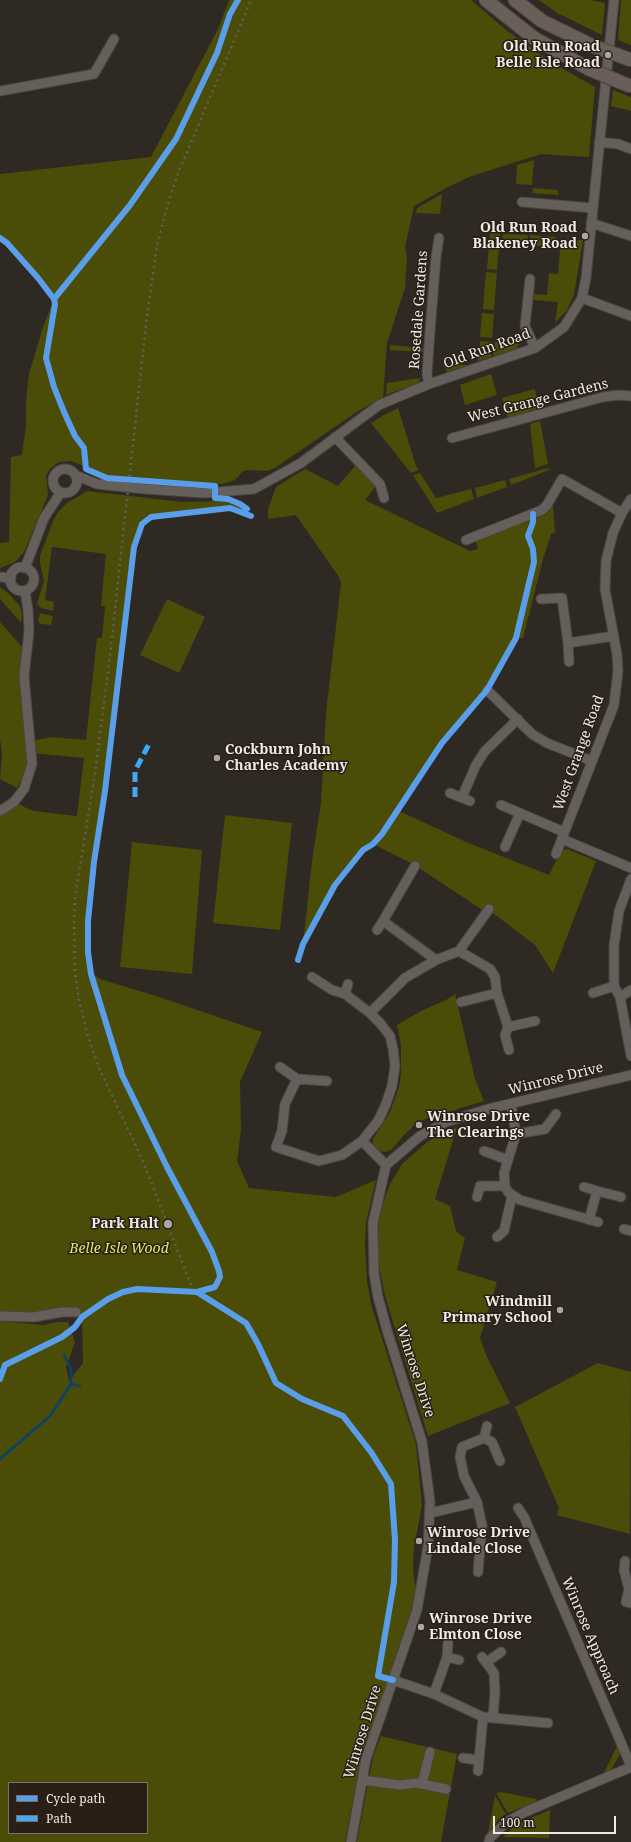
<!DOCTYPE html>
<html>
<head>
<meta charset="utf-8">
<style>
	body { margin:0 }
	#map { position:relative; width:631px; height:1842px; overflow:hidden; background:#2f2924; font-family:"Noto Serif",serif }
	canvas { display:block }
	.legend { position:absolute; left:8px; top:1782px; width:140px; height:52px; box-sizing:border-box; background:#291f16; border:1px solid #797068; margin:0; padding:5px 7px; list-style:none; font-size:12px; color:#f0e9e3 }
	.legend li { display:flex; align-items:center; gap:8px; height:20px }
	.legend b { width:20px; border:1px solid #797068 }
	.scale { position:absolute; left:493px; top:1816px; width:123px; height:18px; box-sizing:border-box; border:2px solid #f0e9e3; border-top:0; padding-left:5px; font-size:12px; line-height:14px; white-space:nowrap; color:#f0e9e3; -webkit-text-stroke:3px #291f16; paint-order:stroke }
</style>
</head>
<body>
<div id="map">
<canvas width="631" height="1842"></canvas>
<ul class="legend">
<li><b style="height:5px;background:#5a9eea"></b>Cycle path</li>
<li><b style="height:5px;background:#3fa9f5"></b>Path</li>
</ul>
<div class="scale">100 m</div>
</div>
<script>
const context = document.querySelector('canvas').getContext('2d');
context.lineJoin = 'round';
function paint(path, color) { context.fillStyle = color; context.fill(path, 'evenodd'); }
const toPath = rows => new Path2D(rows.map(r => 'M' + r).join(''));
function strokePath(path, color, width, dash) { context.strokeStyle = color; context.lineWidth = width; context.lineCap = dash ? 'butt' : 'round'; context.setLineDash(dash || []); context.stroke(path); }
function label(font, color, halo, rows, align = 'center') {
  context.font = font + ' "Noto Serif",serif'; context.lineWidth = 3; context.setLineDash([]); context.textBaseline = 'middle'; context.strokeStyle = halo; context.fillStyle = color; for (const [text, x, y, turn = 0] of rows) {
    context.save(); context.translate(x, y); context.rotate((+turn || 0) * Math.PI / 180); context.textAlign = isNaN(turn) ? turn : align; if (halo) context.strokeText(text, 0, 0); context.fillText(text, 0, 0); context.restore();
  }
}
paint(toPath([
	[229,0,471,0,506,30,551,62,595,87,589,157,541,154,469,177,446,188,414,206,405,247,407,258,405,288,387,343,383,397,358,411,275,468,267,471,248,470,243,471,235,480,222,484,189,483,105,476,72,461,59,462,49,470,46,476,48,495,24,552,15,562,0,568,0,543,9,542,11,457,22,455,26,425,26,402,29,374,43,327,54,299,38,278,7,243,0,238,0,174,151,157,218,29],
	[539,0,590,0,605,3,602,35,557,13],
	[621,0,631,0,631,45,618,40],
	[613,90,631,97,631,111,611,106],
	[534,160,532,185,516,184,517,165],
	[533,188,558,190,558,195,532,193],
	[442,194,440,214,416,213,417,208],
	[490,233,500,234,497,270,487,269],
	[503,234,528,235,527,245,502,243],
	[530,235,556,237,556,247,530,245],
	[561,239,583,240,574,295,567,310,555,323,558,302,533,300,534,294,547,295,549,273,558,274],
	[486,272,497,273,494,310,483,309],
	[482,313,494,314,492,338,480,337],
	[480,341,492,342,491,357,478,361],
	[495,342,519,344,518,346,516,349,493,356],
	[390,345,424,348,423,352,390,350],
	[443,364,468,365,447,372],
	[491,374,497,395,465,405,460,385],
	[421,378,418,383,386,395,387,383],
	[535,389,538,409,508,418,502,398],
	[398,408,416,466,419,470,411,473,371,423,384,415],
	[540,421,548,464,535,468,530,424],
	[356,465,375,483,375,487,365,500,470,551,478,549,476,541,546,514,553,506,555,532,551,534,543,559,523,638,516,638,487,690,442,743,399,811,466,842,549,875,559,855,564,850,567,849,596,861,553,973,535,945,489,910,484,911,413,864,373,844,363,850,335,885,303,944,312,861,321,803,326,713,341,583,339,577,296,515,268,519,268,509,276,487,305,469,338,486],
	[548,468,549,470,511,485,509,479],
	[420,473,436,498,471,489,474,499,437,513,413,475],
	[505,480,507,487,477,498,475,488],
	[87,491,183,502,224,501,241,506,237,510,230,508,151,517,142,525,134,547,107,777,94,862,88,921,88,952,91,973,100,979,156,996,262,1032,240,1082,241,1130,237,1161,249,1188,336,1197,376,1180,366,1222,365,1244,367,1281,371,1304,416,1444,422,1505,414,1547,413,1567,415,1586,417,1587,412,1608,361,1759,345,1842,0,1842,0,1321,43,1325,58,1322,68,1322,75,1342,66,1367,69,1381,83,1363,82,1317,77,1312,0,1315,0,811,14,802,33,811,77,816,84,758,32,753,31,741,51,737,86,740,97,638,102,638,105,606,101,606,106,554,52,547,45,600,54,602,53,611,41,608,37,603,44,581,40,563,40,556,53,521,58,512,67,503],
	[9,1783,147,1783,147,1833,9,1833],
	[0,587,9,594,19,605,22,613,21,623,0,599],
	[167,599,205,617,179,673,140,655],
	[40,613,53,616,51,625,41,624,38,621],
	[0,622,22,647,20,688,27,759,25,774,17,788,0,779,2,754,0,739],
	[225,815,292,823,280,930,213,923],
	[132,842,202,850,192,974,120,967],
	[455,994,475,1079,484,1101,419,1121,406,1133,392,1149,386,1152,377,1151,373,1146,373,1139,390,1112,399,1087,401,1074,401,1045,397,1025,421,1011,446,1000],
	[457,1127,435,1199,450,1206,456,1231,465,1238,457,1270,497,1282,480,1338,486,1355,510,1403,428,1436,385,1296,379,1267,379,1222,383,1203,390,1184,402,1164,426,1143,440,1134],
	[598,1363,631,1372,630,1534,557,1515,559,1508,515,1407],
	[381,1736,457,1754,441,1842,357,1842,373,1757],
	[617,1746,620,1754,610,1772,603,1775],
	[501,1792,536,1799,537,1801,508,1813,496,1793],
	[495,1796,506,1814,499,1819,488,1833],
	[550,1810,549,1838,503,1837,515,1825]
]), '#4a4c07');
strokePath(toPath([
	[71,1384,80,1386],
	[0,1459,50,1416,71,1384,71,1368,64,1355]
]), '#0b416d', 2.5);
const minor = toPath([
	[0,91,94,74,114,39],
	[599,142,618,144,631,149],
	[522,202,593,208],
	[591,223,631,236],
	[530,279,525,326,535,348],
	[582,298,631,316],
	[429,384,427,374,430,331,436,257,439,238],
	[335,437,380,484,384,498],
	[452,438,603,397,619,395,631,396],
	'53 481a12 12 0 1 1 24 0a12 12 0 1 1-24 0Z',
	[75,475,97,484,115,486],
	[146,489,204,493,254,489,301,463,379,405,429,384,535,348,564,327,582,298,586,278,614,0],
	[466,540,542,510,547,505,562,479,622,513],
	'10 579a12 12 0 1 1 24 0a12 12 0 1 1-24 0Z',
	[25,568,44,518,61,492],
	[0,577,11,578],
	[541,599,562,598,568,643,614,636],
	[568,643,569,662],
	[487,690,532,734,547,743,592,761],
	[450,793,470,801],
	[462,797,476,765,485,751,518,719],
	[501,805,564,832],
	[0,811,14,802,24,789,32,764,24,676,29,632,28,610,25,591],
	[562,839,631,868],
	[505,847,520,813],
	[556,854,614,705,618,671,617,654,605,589,606,561,613,533,622,513,631,499],
	[415,866,383,921,436,960],
	[631,879,619,911,614,945,614,986,620,997,631,1056],
	[377,930,383,921],
	[459,951,490,969,495,977,497,993,508,1027,505,1035,509,1050],
	[312,977,332,990,345,994,370,1013,380,1023,390,1036,393,1049,395,1066,392,1086,386,1104,378,1121,362,1141,342,1155,319,1161,276,1147,282,1131,285,1104,297,1079,327,1081],
	[593,993,614,986],
	[345,994,348,984],
	[620,997,631,990],
	[461,1002,497,993],
	[370,1013,405,978,436,960,459,951,489,909],
	[508,1027,535,1021],
	[280,1067,297,1079],
	[511,1105,516,1134,504,1173,505,1186,508,1192,520,1200,598,1222],
	[516,1134,545,1129,556,1114],
	[362,1141,386,1165],
	[484,1151,508,1160],
	[584,1187,597,1191],
	[477,1197,480,1186,505,1186],
	[589,1220,597,1191,621,1197],
	[624,1229,631,1231],
	[497,1237,504,1231,512,1196],
	[0,1316,34,1317,62,1312,76,1312],
	[484,1438,487,1426],
	[477,1502,482,1525,478,1572],
	[518,1508,524,1517,631,1766],
	[430,1513,477,1502,464,1476,460,1457,462,1447,484,1438,492,1442,500,1461],
	[625,1561,624,1570,629,1589,626,1602,631,1603],
	[447,1657,459,1660],
	[482,1657,494,1673,495,1691,493,1718],
	[487,1662,501,1652],
	[393,1680,434,1694,483,1717,548,1723],
	[434,1694,447,1657,448,1643],
	[463,1758,478,1760],
	[478,1771,483,1717],
	[362,1780,400,1785,417,1783,446,1789],
	[422,1784,430,1752],
	[351,1842,366,1759,417,1610,428,1546,430,1501,422,1442,387,1330,378,1297,374,1273,373,1223,386,1165,420,1136,446,1122,488,1109,631,1075],
	[489,1842,490,1838,507,1822,525,1812,631,1767]
]);
const highway = toPath([
	[486,0,534,38,589,69],
	[515,0,542,21,593,46]
]);
strokePath(minor, '#4a4541', 11);
strokePath(highway, '#4a4541', 15);
strokePath(minor, '#645f5a', 9);
strokePath(highway, '#6a5e59', 13);
strokePath(toPath([
	[191,1285,143,1161,99,1068,88,1036,79,1000,75,973,74,922,75,897,95,774,110,656,146,324,157,246,167,206,179,171,251,0]
]), '#635f5b', 2.5, [2, 4]);
const minorBridge = toPath([
	[115,486,146,489]
]);
const highwayBridge = toPath([
	[593,46,631,60],
	[589,69,630,86]
]);
strokePath(minorBridge, '#4a4541', 11, []);
strokePath(highwayBridge, '#4a4541', 15, []);
strokePath(minorBridge, '#645f5a', 9);
strokePath(highwayBridge, '#6a5e59', 13);
strokePath(toPath([
	[135,797,135,771,150,742]
]), '#3fa9f5', 5, [10, 5]);
strokePath(toPath([
	[0,238,7,243,38,278,54,299,55,304,46,358,54,387,64,412,75,436,84,448,86,469,107,478,215,486,215,498,228,499,240,504,247,509],
	[54,299,130,205,176,139,217,53,230,14,238,0],
	[298,960,303,944,335,885,363,850,373,844,382,834,442,743,487,690,516,638,534,562,533,549,528,536,533,522,533,514],
	[197,1292,215,1287,220,1277,219,1271,212,1252,167,1167,122,1075,91,974,88,952,88,921,94,862,105,791,134,547,142,524,151,517,230,508,251,516],
	[0,1379,5,1365,62,1337,75,1327,82,1317,108,1299,123,1292,137,1289,197,1292,246,1323,258,1344,276,1383,302,1399,343,1416,371,1452,391,1484,395,1540,394,1582,378,1676,393,1680]
]), '#5a9eea', 6);
for (const [x, y, r, color] of [
	[608,55,4,"#aca6a0"],
	[585,236,4,"#aca6a0"],
	[217,758,4,"#aca6a0"],
	[419,1125,4,"#aca6a0"],
	[168,1224,5,"#aca6a0"],
	[560,1310,4,"#aca6a0"],
	[419,1541,4,"#aca6a0"],
	[421,1627,4,"#aca6a0"]
]) { const dot = new Path2D(); dot.arc(x, y, r, 0, 2 * Math.PI); context.fillStyle = color; context.fill(dot); strokePath(dot, '#291f16', 1.5); }
label('bold 14px', '#f0e9e3', '#291f16', [
	["Old Run Road",600,47],
	["Belle Isle Road",600,63],
	["Old Run Road",577,228],
	["Blakeney Road",577,244],
	["Cockburn John",225,750,"left"],
	["Charles Academy",225,766,"left"],
	["Winrose Drive",427,1117,"left"],
	["The Clearings",427,1133,"left"],
	["Park Halt",159,1224],
	["Windmill",552,1302],
	["Primary School",552,1318],
	["Winrose Drive",427,1533,"left"],
	["Lindale Close",427,1549,"left"],
	["Winrose Drive",429,1619,"left"],
	["Elmton Close",429,1635,"left"]
], 'right');
label('14px', '#f0e9e3', '#291f16', [
	["Rosedale Gardens",419,310,-86],
	["Old Run Road",487,349,-20],
	["West Grange Gardens",538,401,-14],
	["West Grange Road",579,753,-70],
	["Winrose Drive",556,1079,-14],
	["Winrose Drive",415,1371,72],
	["Winrose Approach",590,1636,67],
	["Winrose Drive",363,1732,-73]
]);
label('italic 14px', '#e1e962', '#291f16', [
	["Belle Isle Wood",119,1249]
]);
</script>
</body>
</html>
